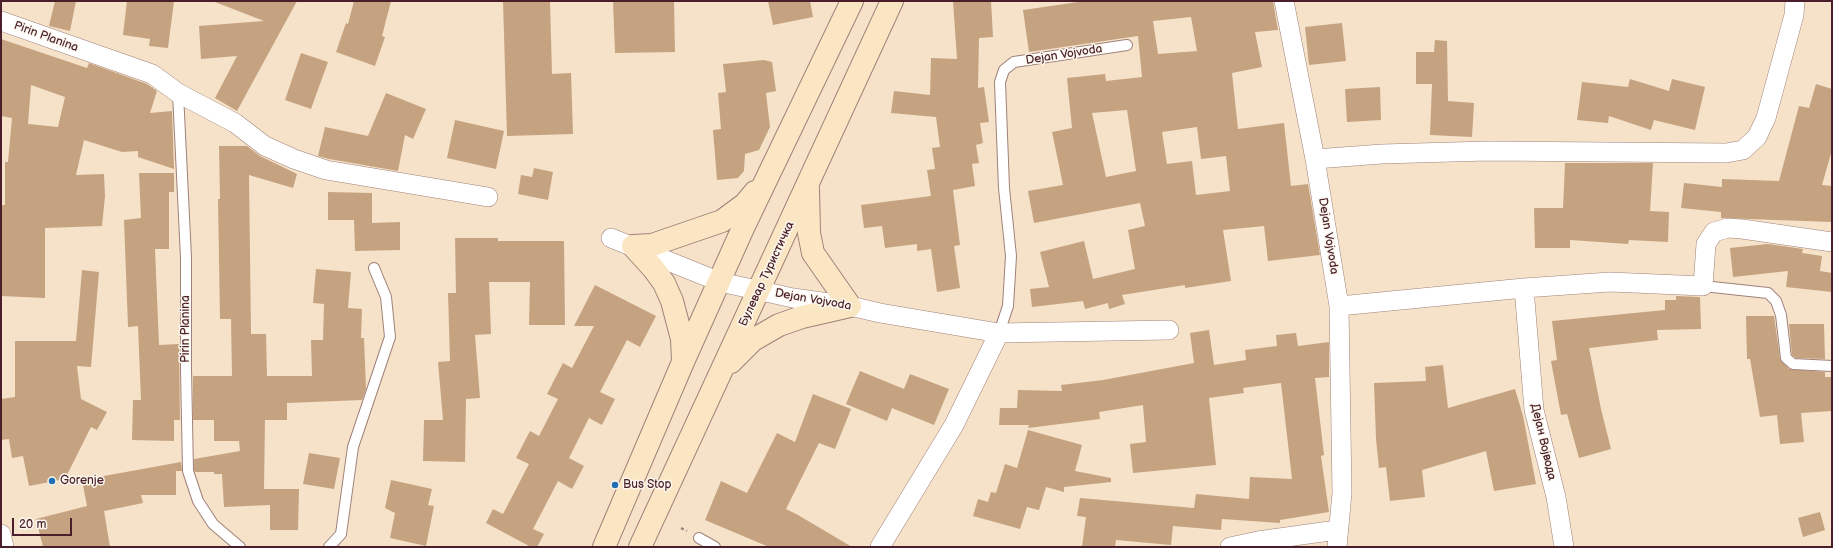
<!DOCTYPE html>
<html>
<head>
<meta charset="utf-8">
<style>
	body { margin:0 }
	#map { position:relative; width:1833px; height:548px; overflow:hidden; background:#f5e2c8; font-family:"Balsamiq Sans",sans-serif }
	canvas { display:block }
	.frame { position:absolute; inset:0; border:2px solid #4a1f2b; pointer-events:none }
	.scale { position:absolute; left:12px; top:518px; width:60px; height:18px; box-sizing:border-box; border:2px solid #4a1f2b; border-top:0; padding-left:5px; font-size:12px; line-height:14px; white-space:nowrap; color:#4a1f2b; -webkit-text-stroke:3px #fbf7ec; paint-order:stroke }
</style>
</head>
<body>
<div id="map">
<canvas width="1833" height="548"></canvas>
<div class="frame"></div>
<div class="scale">20 m</div>
</div>
<script>
const context = document.querySelector('canvas').getContext('2d');
context.lineJoin = 'round';
function paint(path, color) { context.fillStyle = color; context.fill(path, 'evenodd'); }
const toPath = rows => new Path2D(rows.map(r => 'M' + r).join(''));
function strokePath(path, color, width, dash) { context.strokeStyle = color; context.lineWidth = width; context.lineCap = dash ? 'butt' : 'round'; context.setLineDash(dash || []); context.stroke(path); }
function label(font, color, halo, rows, align = 'center') {
  context.font = font + ' "Balsamiq Sans",sans-serif'; context.lineWidth = 3; context.setLineDash([]); context.textBaseline = 'middle'; context.strokeStyle = halo; context.fillStyle = color; for (const [text, x, y, turn = 0] of rows) {
    context.save(); context.translate(x, y); context.rotate((+turn || 0) * Math.PI / 180); context.textAlign = isNaN(turn) ? turn : align; if (halo) context.strokeText(text, 0, 0); context.fillText(text, 0, 0); context.restore();
  }
}
paint(toPath([
	[55,1,76,1,70,31,49,26],
	[127,1,174,1,168,48,149,46,150,39,123,35],
	[215,1,297,1,237,111,215,98,237,56,201,59,199,26,264,21,215,2],
	[354,1,391,1,382,36,385,37,375,66,336,52,346,23,348,24],
	[503,1,550,1,552,74,571,73,573,134,507,136],
	[613,1,674,1,675,52,615,53],
	[768,1,810,1,813,17,773,25],
	[953,1,991,1,993,37,979,38,978,88,984,87,989,122,980,123,983,143,976,145,979,163,972,164,975,186,953,190,960,245,954,246,960,288,937,292,931,249,917,251,917,244,885,248,882,226,864,228,861,205,931,196,927,170,935,169,932,148,940,147,936,117,891,113,894,91,930,95,931,58,957,59],
	[1085,1,1273,1,1278,30,1255,32,1262,67,1232,73,1238,129,1284,123,1291,186,1308,184,1320,255,1268,261,1264,226,1223,230,1231,281,1185,288,1185,285,1122,295,1125,304,1109,309,1108,303,1085,309,1083,301,1032,307,1030,289,1049,287,1040,252,1084,241,1093,279,1135,269,1128,230,1145,226,1140,203,1034,223,1028,191,1063,185,1052,132,1072,128,1067,78,1105,74,1106,81,1142,77,1138,36,1029,52,1023,10],
	[1191,17,1197,51,1158,54,1153,21],
	[1127,110,1136,171,1106,177,1092,113],
	[1197,127,1201,159,1226,156,1230,191,1196,195,1192,161,1167,164,1162,132],
	[1342,23,1346,61,1309,65,1305,27],
	[1,39,87,68,89,63,147,84,157,91,150,113,172,111,174,169,138,157,138,151,122,152,84,140,76,175,104,174,105,196,102,226,45,228,45,298,1,296,1,205,5,205,5,162,8,162,12,118,1,116],
	[31,85,65,97,58,127,28,124],
	[1435,40,1447,41,1448,101,1474,103,1472,137,1430,135,1432,84,1416,84,1416,52,1434,52],
	[301,53,328,62,311,109,285,100],
	[764,60,772,62,776,91,766,93,770,127,759,150,745,154,744,171,738,178,717,180,713,130,721,129,718,93,726,92,723,64],
	[1630,79,1669,91,1672,79,1705,87,1695,130,1654,120,1651,130,1609,116,1608,123,1577,120,1582,82,1628,87],
	[1816,84,1832,89,1832,150,1822,185,1832,186,1832,222,1721,218,1721,212,1681,208,1684,183,1722,187,1722,179,1779,181,1799,106,1809,108],
	[1380,87,1381,120,1347,122,1345,89],
	[386,93,426,109,413,139,405,135,398,171,329,159,318,156,325,127,368,136],
	[455,120,504,131,496,169,447,158],
	[219,146,247,146,260,156,297,174,293,188,249,175,251,334,266,334,267,376,312,376,311,340,323,340,324,304,313,303,316,269,351,272,348,308,362,309,361,338,364,338,366,389,362,400,287,403,287,420,265,420,264,489,299,489,298,530,270,530,270,505,224,507,222,474,214,474,214,472,195,472,194,470,194,459,240,451,239,441,214,441,214,420,193,420,193,376,232,376,231,319,220,319,218,199,220,199],
	[1565,163,1653,163,1650,211,1669,212,1668,242,1629,240,1628,244,1570,240,1570,248,1535,248,1534,208,1563,208],
	[534,168,553,172,548,200,518,194,521,175,532,177],
	[139,173,174,173,174,192,169,192,169,249,155,249,159,345,179,344,180,420,174,420,174,441,132,440,133,400,141,400,138,326,128,327,124,220,141,218],
	[328,192,372,193,372,223,400,222,400,250,355,251,354,220,328,220],
	[455,238,498,238,498,241,564,241,565,325,529,325,530,282,489,282,491,334,475,335,480,398,466,399,465,462,423,461,424,420,443,420,438,362,450,361,448,293,456,293],
	[1768,244,1803,249,1802,253,1822,256,1820,271,1832,273,1832,292,1786,287,1788,271,1733,277,1730,248],
	[82,270,99,272,91,367,77,366,81,399,107,412,97,430,91,427,65,479,29,486,23,456,12,458,9,439,1,440,1,399,15,397,15,341,76,341],
	[595,285,656,316,640,347,627,340,600,392,615,399,602,425,589,418,569,458,584,466,572,489,558,481,533,529,544,534,537,547,531,547,486,523,493,509,503,514,529,464,516,458,530,431,539,436,558,399,547,394,563,363,572,368,594,326,574,326],
	[1676,296,1700,297,1701,329,1657,330,1658,340,1589,348,1601,409,1611,449,1579,458,1567,414,1561,415,1551,361,1557,360,1552,321,1665,310,1665,300,1676,300],
	[1746,316,1774,316,1780,359,1789,369,1825,372,1825,377,1832,377,1832,411,1801,413,1804,442,1780,444,1777,415,1760,417,1750,359,1747,359],
	[1789,324,1824,324,1825,359,1796,358,1792,355],
	[1209,330,1214,365,1246,360,1245,350,1277,346,1276,335,1296,333,1298,346,1329,342,1329,377,1315,378,1324,455,1321,456,1329,512,1280,520,1280,523,1222,519,1221,530,1173,526,1171,545,1116,540,1115,547,1082,547,1086,517,1077,516,1080,498,1194,508,1196,494,1249,499,1250,477,1292,479,1281,383,1243,388,1244,393,1209,398,1216,465,1133,473,1130,444,1146,442,1143,405,1099,412,1100,419,1028,428,1029,425,999,425,1000,408,1017,408,1018,390,1062,391,1061,385,1103,380,1194,363,1190,333],
	[1443,365,1448,408,1515,389,1523,416,1536,484,1494,491,1486,451,1422,470,1425,497,1390,501,1386,467,1379,468,1376,439,1374,383,1426,381,1425,367],
	[860,371,904,389,910,374,949,389,934,425,892,408,887,421,846,404],
	[813,394,851,409,835,449,819,443,786,509,798,515,852,547,769,547,705,520,721,481,747,493,777,433,795,442],
	[1028,430,1082,445,1075,471,1111,478,1111,482,1064,487,1064,492,1046,487,1039,510,1027,507,1020,529,973,516,978,499,988,502,991,492,996,493,1005,464,1017,468],
	[309,453,340,458,334,489,303,484],
	[181,462,182,471,176,471,176,495,141,495,143,503,104,511,110,547,43,547,36,519,87,506,82,480],
	[391,480,432,489,428,505,434,506,426,546,390,538,395,513,385,508],
	[1820,512,1825,530,1803,537,1798,518]
]), '#c5a380');
const lane = toPath([
	[178,93,186,258,186,369,188,471,198,501,213,524,240,547],
	[1703,286,1768,293,1776,301,1781,315,1786,358,1793,364,1832,366],
	[999,333,1008,306,1011,256,1004,188,1000,82,1004,70,1014,62,1127,45],
	[699,538,715,547],
	[329,547,341,534,353,447,390,337,386,297,374,268]
]);
const street = toPath([
	[1284,1,1315,159,1339,306,1342,493,1337,547],
	[1,21,152,74,178,93,235,123,265,146,294,159,326,170,488,197],
	[1315,159,1382,154,1488,151,1726,153,1743,150,1757,137,1766,118,1794,15,1795,1],
	[611,238,720,282,793,298,850,306,880,313,999,333,1169,330],
	[1524,288,1534,410,1556,497,1564,547],
	[1339,306,1524,288,1610,282,1703,286,1706,244,1714,232,1728,228,1742,229,1832,242],
	[1,534,4,547],
	[880,547,954,425,999,333],
	[1230,547,1258,541,1337,530]
]);
const secondary = toPath([
	[633,246,652,245,722,221,745,204,755,192],
	[633,246,653,268,664,283,672,301,682,339,683,361],
	[731,362,753,340,779,325,802,317,850,306,813,253,809,233,808,189],
	[604,547,683,362,743,228,852,1],
	[640,547,892,1]
]);
strokePath(lane, '#a0807a', 12);
strokePath(street, '#a0807a', 20);
strokePath(secondary, '#a0807a', 24);
strokePath(toPath([
	[681,528,687,531]
]), '#a0807a', 2.5, [3, 3]);
strokePath(lane, '#fff', 10);
strokePath(street, '#fff', 19);
strokePath(secondary, '#fbe6c3', 22);
for (const [x, y, r, color] of [
	[52,481,4,"#1f6fb2"],
	[615,485,4,"#1f6fb2"]
]) { const dot = new Path2D(); dot.arc(x, y, r, 0, 2 * Math.PI); context.fillStyle = color; context.fill(dot); strokePath(dot, '#fbf7ec', 1.5); }
label('12px', '#4a1f2b', '#fbf7ec', [
	["Pirin Planina",46,37,20],
	["Dejan Vojvoda",1064,55,-9],
	["Dejan Vojvoda",1328,236,81],
	["Булевар Туристичка",767,274,-65],
	["Dejan Vojvoda",813,300,10],
	["Pirin Planina",186,329,-90],
	["Дејан Војвода",1543,442,77]
]);
label('12px', '#4a1f2b', '#fbf7ec', [
	["Gorenje",60,481],
	["Bus Stop",623,485]
], 'left');
</script>
</body>
</html>
